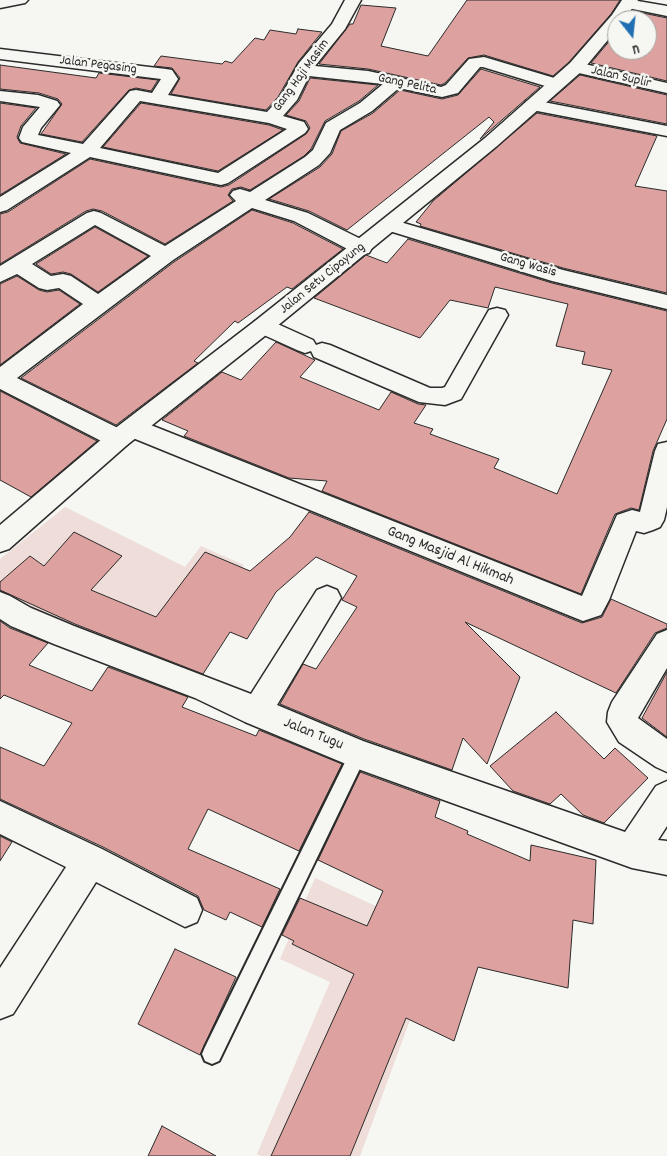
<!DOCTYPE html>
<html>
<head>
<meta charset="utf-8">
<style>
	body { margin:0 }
	#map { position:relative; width:667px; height:1156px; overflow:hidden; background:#f6f6f2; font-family:Dekko,sans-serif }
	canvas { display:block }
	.north { position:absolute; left:607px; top:10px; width:50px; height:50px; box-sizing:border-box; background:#f6f6f2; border:1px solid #a5a5a2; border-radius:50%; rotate:164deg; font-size:14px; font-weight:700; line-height:20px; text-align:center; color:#2b2b2b }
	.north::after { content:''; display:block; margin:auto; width:18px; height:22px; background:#1f6fb2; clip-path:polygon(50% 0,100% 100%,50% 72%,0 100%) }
</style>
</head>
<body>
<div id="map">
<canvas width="667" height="1156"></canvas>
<div class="north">U</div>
</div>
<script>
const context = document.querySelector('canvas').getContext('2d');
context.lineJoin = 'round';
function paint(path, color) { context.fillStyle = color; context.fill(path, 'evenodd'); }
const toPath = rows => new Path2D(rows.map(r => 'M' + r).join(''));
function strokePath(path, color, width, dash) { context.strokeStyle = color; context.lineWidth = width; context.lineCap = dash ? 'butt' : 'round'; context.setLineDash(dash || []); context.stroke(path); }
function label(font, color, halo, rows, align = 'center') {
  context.font = font + ' Dekko,sans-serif'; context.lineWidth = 5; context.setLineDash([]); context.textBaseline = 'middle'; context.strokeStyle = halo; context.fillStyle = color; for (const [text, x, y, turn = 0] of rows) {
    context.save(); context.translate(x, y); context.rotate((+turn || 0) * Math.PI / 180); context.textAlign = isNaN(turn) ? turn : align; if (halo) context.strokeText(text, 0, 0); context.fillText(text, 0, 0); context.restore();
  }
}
paint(toPath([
	[65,507,185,567,201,546,244,565,166,671,0,594,0,559],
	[315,878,447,939,413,1012,360,1156,261,1156,257,1154,330,982,280,959]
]), '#eeddd9');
const building = toPath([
	[467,0,620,0,611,14,569,62,553,76,484,55,468,58,445,83,441,85,368,69,319,64,350,24,353,24,361,5,396,8,381,46,428,56,467,0],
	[633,11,667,18,667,81,591,63,617,32,617,50,647,50,647,20,626,20,633,11],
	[298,29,322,32,298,62,278,97,266,110,171,94,180,78,172,68,154,66,161,56,222,64,225,61,232,63,255,38,264,40,270,30,296,34,298,29],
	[0,65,96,78,99,73,158,80,151,91,136,88,129,90,82,142,41,134,62,104,58,99,39,93,0,89,0,65],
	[481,69,540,87,480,139,494,122,489,117,347,230,309,211,269,199,320,167,332,154,341,131,373,113,400,90,442,99,458,95,481,69],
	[580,75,667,95,667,124,550,101,580,75],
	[310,78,378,85,359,101,325,121,311,149,304,156,250,190,241,187,232,189,228,195,233,201,165,244,102,211,93,209,86,211,0,264,0,214,8,212,90,159,221,187,229,185,306,134,310,128,306,121,286,115,299,101,310,78],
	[0,103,36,108,21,126,17,137,20,143,66,154,0,195,0,103],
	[141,103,269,125,283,130,218,171,103,147,141,103],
	[537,113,657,136,635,186,667,191,667,293,563,268,420,226,421,224,416,222,433,201,537,113],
	[252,210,293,223,343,249,292,289,287,287,238,323,235,321,194,361,198,363,116,425,21,378,174,262,252,210],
	[95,227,148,256,98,292,71,274,63,272,51,274,36,264,95,227],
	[408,239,552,283,667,311,667,419,653,451,639,510,631,508,615,514,581,594,322,491,327,481,289,478,184,436,188,431,162,420,222,372,241,380,276,342,315,360,300,377,379,410,391,392,418,404,426,405,414,423,433,429,430,434,499,459,494,468,557,494,612,370,582,364,585,352,556,346,568,304,495,287,488,308,450,300,420,338,314,298,366,255,387,263,408,239],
	[17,276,39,290,47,292,59,290,80,304,0,365,0,284,17,276],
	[0,391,97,441,31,497,0,480,0,391],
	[309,512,582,623,602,617,611,599,667,624,667,628,655,633,616,693,465,622,520,677,487,764,463,738,452,770,364,739,280,704,303,664,316,669,357,607,342,600,357,576,316,557,276,592,247,639,230,632,203,674,75,624,0,590,0,582,30,556,44,566,74,532,122,556,91,590,156,617,205,552,250,571,290,537,309,512],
	[0,621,10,628,48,643,29,665,92,691,108,667,188,697,182,707,256,736,259,730,342,764,299,851,208,809,188,849,280,889,262,927,230,912,226,920,204,910,198,896,103,847,0,799,0,747,44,766,72,723,4,695,0,699,0,621],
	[667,672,667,737,642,718,667,672],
	[556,712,604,759,615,748,648,778,604,823,583,815,561,794,550,804,513,791,490,766,556,712],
	[360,772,440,801,435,817,468,831,467,834,530,861,531,845,596,860,593,924,573,920,568,988,478,967,454,1041,406,1018,350,1156,271,1156,354,974,292,944,294,941,282,935,300,898,367,926,383,891,318,860,360,772],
	[0,836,12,842,0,861,0,836],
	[175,949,236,977,200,1055,138,1024,175,949],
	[162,1126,216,1156,148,1156,162,1126]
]);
paint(building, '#dda29f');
strokePath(building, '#2b2b2b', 1);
const lane = toPath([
	[358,746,364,748,367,754,219,1061,212,1064,205,1061,202,1054,205,1047,352,748,358,746]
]);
const street = toPath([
	[0,0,28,0,25,3,0,8,0,0],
	[345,0,361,0,345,29,315,66,368,71,441,87,446,85,469,59,484,57,561,80,564,84,561,88,555,89,483,67,480,67,458,93,442,97,399,88,372,111,340,130,330,153,319,165,265,200,308,213,369,243,372,248,369,253,362,254,355,253,294,221,252,208,173,260,17,378,124,431,122,428,125,422,134,419,143,422,582,596,617,515,632,510,640,512,655,451,658,444,667,442,667,507,664,520,660,527,653,530,644,533,636,531,609,600,601,615,583,621,573,617,128,436,130,439,127,445,118,448,109,445,0,389,0,367,83,304,59,288,47,290,39,288,17,274,0,282,0,266,87,213,94,211,101,213,165,246,236,201,230,195,233,191,240,189,250,192,305,157,313,150,326,123,360,103,383,84,309,76,297,100,283,116,304,122,308,129,305,133,228,183,221,185,90,157,7,210,0,212,0,197,71,153,22,142,19,138,23,127,40,107,0,101,0,91,38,95,57,101,60,105,41,128,38,135,83,144,130,91,136,90,152,93,161,79,0,59,0,49,166,69,172,70,178,79,168,95,267,112,280,98,299,63,332,24,345,0],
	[140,101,269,123,287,129,218,173,100,148,140,101],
	[95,225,151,256,98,294,71,276,63,274,51,276,32,264,95,225],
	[632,0,667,6,667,16,623,7,620,4,623,1,632,0],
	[576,62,667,83,667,93,570,71,568,67,570,63,576,62],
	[533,100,667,126,667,136,527,109,524,105,527,101,533,100],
	[390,219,563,270,667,295,667,309,552,281,383,229,380,225,383,221,390,219],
	[497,308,505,310,508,315,461,399,445,405,419,402,314,357,311,351,305,353,297,350,255,331,252,326,255,321,263,319,271,321,313,340,316,345,322,343,330,345,430,388,442,388,445,387,489,310,497,308],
	[327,586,337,590,341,598,277,705,363,741,625,832,656,786,667,781,667,826,658,840,667,841,667,875,632,868,358,769,245,722,195,698,54,644,11,626,0,619,0,592,10,596,31,608,74,626,251,694,317,590,327,586],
	[667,630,667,668,638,718,667,739,667,772,656,767,619,742,607,722,608,712,612,702,657,634,667,630],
	[0,801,102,849,197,898,202,910,197,922,185,927,96,882,13,1014,0,1019,0,968,66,867,0,834,0,801]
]);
const secondary = toPath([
	[622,0,638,0,624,20,617,20,617,29,582,71,497,146,271,331,127,445,9,549,0,552,0,525,109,433,255,321,485,138,570,63,612,15,622,0]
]);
strokePath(lane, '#2b2b2b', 4);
strokePath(street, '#2b2b2b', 3);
strokePath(secondary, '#2b2b2b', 3);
paint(lane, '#f6f6f2');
paint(street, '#f6f6f2');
paint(secondary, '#f6f6f2');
label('14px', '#2b2b2b', '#f6f6f2', [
	["Jalan Pegasing",98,66,7],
	["Gang Haji Masim",302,76,-54],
	["Jalan Suplir",621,78,13],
	["Gang Pelita",407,85,12],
	["Gang Wasis",528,266,16],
	["Jalan Setu Cipayung",323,279,-39]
]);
label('16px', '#2b2b2b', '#f6f6f2', [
	["Gang Masjid Al Hikmah",450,557,22],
	["Jalan Tugu",313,735,22]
]);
</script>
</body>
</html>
